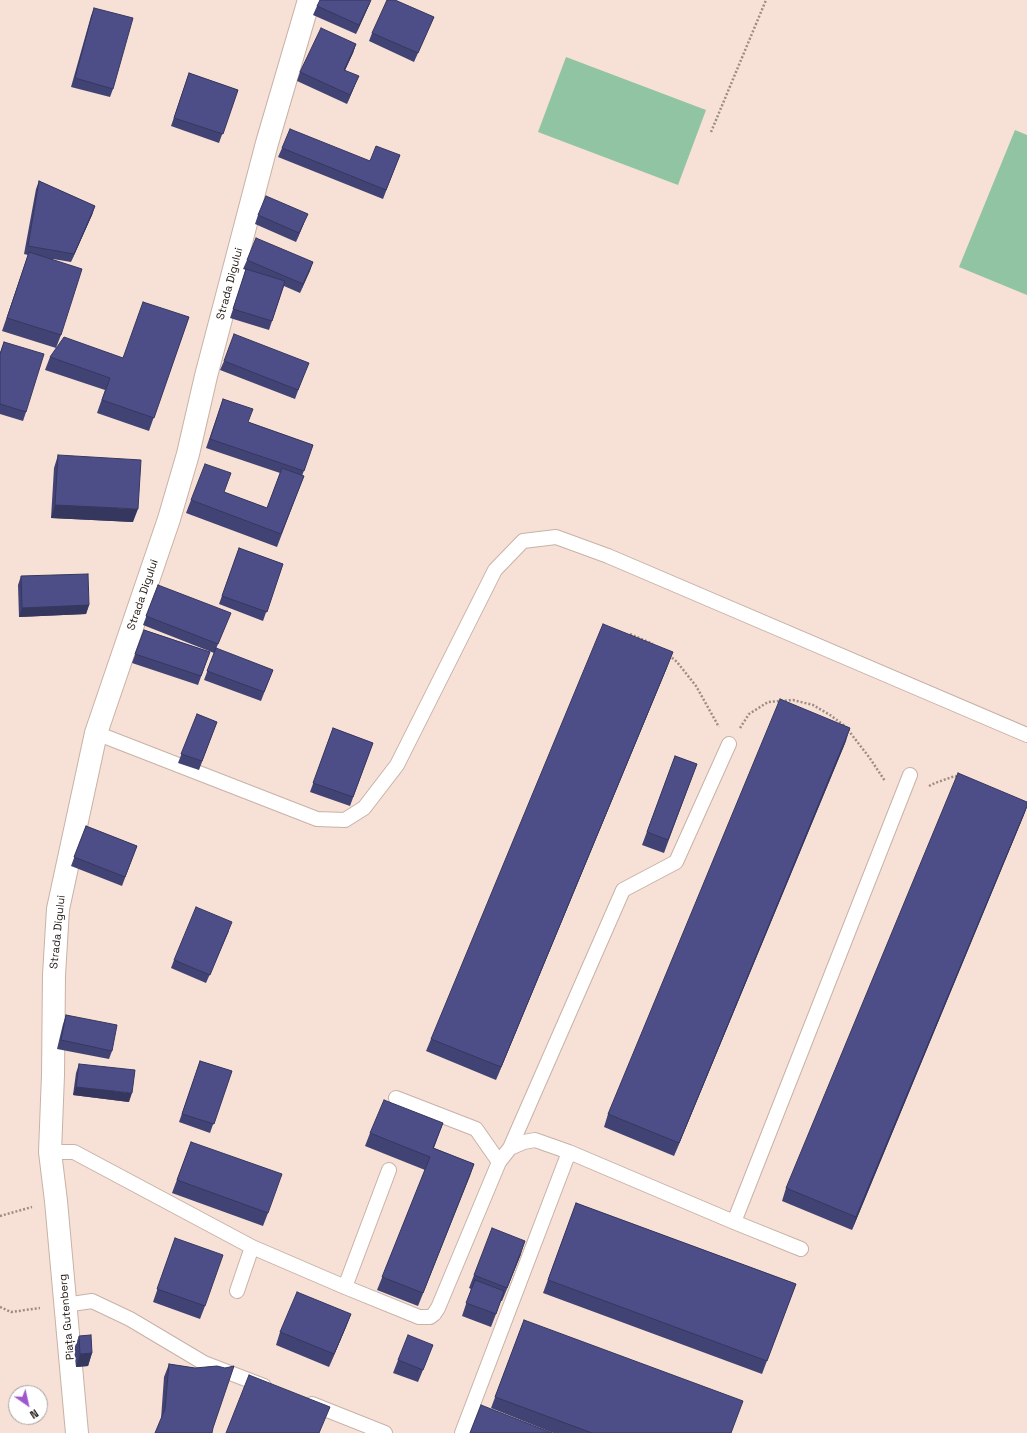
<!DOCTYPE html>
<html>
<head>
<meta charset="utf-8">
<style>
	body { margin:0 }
	#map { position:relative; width:1027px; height:1433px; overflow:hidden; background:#f7e0d5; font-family:"Space Grotesk",sans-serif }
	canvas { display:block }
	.north { position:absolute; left:8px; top:1385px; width:40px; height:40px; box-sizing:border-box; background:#fff; border:1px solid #a5a2a1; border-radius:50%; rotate:146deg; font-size:11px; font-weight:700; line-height:16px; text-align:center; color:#1f1713 }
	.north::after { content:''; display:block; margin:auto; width:14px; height:18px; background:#9f58cc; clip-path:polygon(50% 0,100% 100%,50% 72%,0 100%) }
</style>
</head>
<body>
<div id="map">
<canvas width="1027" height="1433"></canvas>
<div class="north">N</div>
</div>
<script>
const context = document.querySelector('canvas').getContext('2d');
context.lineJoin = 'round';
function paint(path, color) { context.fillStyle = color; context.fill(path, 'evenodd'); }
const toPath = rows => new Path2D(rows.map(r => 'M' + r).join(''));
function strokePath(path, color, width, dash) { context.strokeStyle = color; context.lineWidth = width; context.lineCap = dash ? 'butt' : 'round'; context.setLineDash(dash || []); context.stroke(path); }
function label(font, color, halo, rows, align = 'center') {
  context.font = font + ' "Space Grotesk",sans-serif'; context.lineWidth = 4; context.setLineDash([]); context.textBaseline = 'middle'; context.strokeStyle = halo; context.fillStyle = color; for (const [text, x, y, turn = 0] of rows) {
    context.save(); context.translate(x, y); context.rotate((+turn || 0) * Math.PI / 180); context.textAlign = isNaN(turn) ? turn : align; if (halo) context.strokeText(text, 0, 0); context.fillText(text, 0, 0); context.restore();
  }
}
paint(toPath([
	[566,57,706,110,678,185,538,132],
	[1015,130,1027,135,1027,295,959,267]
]), '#90c4a2');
const lane = toPath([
	[96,733,317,819,345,820,364,808,397,765,495,570,523,541,556,537,608,556,1027,735],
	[396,1098,476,1129,499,1162],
	[510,1148,623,890,676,862,729,744],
	[50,1152,74,1152,252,1247,345,1287,419,1317,430,1317,434,1314,438,1308,499,1162,510,1148,524,1142,535,1140,569,1152,734,1222,801,1249],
	[734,1222,910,775],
	[345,1287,389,1170],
	[237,1291,252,1247],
	[65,1305,92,1301,130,1319,204,1363,264,1386],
	[312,1404,385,1433],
	[462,1433,569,1152]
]);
const street = toPath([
	[77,1433,56,1201,50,1152,53,1075,54,975,58,909,96,733,169,519,188,454,206,376,267,143,309,0]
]);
strokePath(lane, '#c8b2a7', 16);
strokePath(street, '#c8b2a7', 24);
strokePath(toPath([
	[711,132,766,0],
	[630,634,653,644],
	[669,655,677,662,696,686,719,727],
	[740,728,749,714,768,702,793,700,813,705,830,715,845,726,869,757,885,781],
	[929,786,935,783,955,776,958,777],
	[0,1216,32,1207],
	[0,1307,11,1312,40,1308]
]), '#9d8c84', 2.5, [2, 2]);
strokePath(lane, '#fff', 14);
strokePath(street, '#fff', 22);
paint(toPath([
	[370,3,356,34,313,15,317,6],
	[94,8,113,89,110,97,71,87,91,16],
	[434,17,414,62,369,41,372,33],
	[356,44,353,53,345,70,355,85,347,104,297,81,300,72],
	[189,73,238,90,219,143,171,126],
	[282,148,370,161,400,155,383,199,278,157],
	[39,181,95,206,92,215,71,262,53,259,61,335,56,348,2,331,28,255,24,254,36,189],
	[258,215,304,223,296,242,255,224],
	[247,260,313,262,300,293,284,286,269,330,230,318,246,270,243,269],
	[189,317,149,431,97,413,105,390,45,370,50,357,123,358],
	[4,342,26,412,23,421,0,414,0,353],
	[224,361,305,372,295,399,220,370],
	[223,399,248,422,313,445,302,476,304,476,277,547,186,513,191,500,224,492,267,508,280,473,206,448],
	[58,455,133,522,51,518,54,468],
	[239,548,283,564,263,621,219,604],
	[21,576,89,605,86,614,19,617,18,585],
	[158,585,227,621,216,649,273,670,261,701,204,680,214,653,143,625],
	[144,630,210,652,198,685,132,663],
	[668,665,496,1080,426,1051,431,1039],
	[197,714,217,722,199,770,178,763],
	[333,728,373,743,350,806,310,792],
	[846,741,674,1156,604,1127,608,1114],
	[675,756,697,764,664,853,642,845],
	[1027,807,852,1230,782,1201,786,1188],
	[86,826,137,846,122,886,71,866],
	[229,931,206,983,171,968,174,960],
	[66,1015,112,1051,109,1059,57,1049,63,1024],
	[200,1061,232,1071,210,1133,179,1122],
	[79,1064,129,1102,73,1095,76,1073],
	[443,1123,434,1148,474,1164,418,1306,377,1290,425,1170,365,1146,370,1133],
	[191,1142,268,1213,263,1226,172,1193],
	[576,1203,796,1284,762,1374,543,1293],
	[175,1238,205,1306,200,1319,153,1302],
	[521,1254,502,1301,501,1301,491,1327,462,1316,471,1289,469,1288,474,1275],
	[351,1314,346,1327,329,1367,276,1345,280,1332],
	[524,1320,731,1433,553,1433,491,1408],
	[79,1336,92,1353,88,1366,76,1367,74,1349],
	[428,1358,418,1382,393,1373,398,1360],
	[169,1364,195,1368,161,1419,164,1377]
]), '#424375');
paint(toPath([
	[371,0,370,3,356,34,359,25],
	[356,44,353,53,341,79,344,70],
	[359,76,355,85,347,104,350,95],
	[95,206,92,215,71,262,74,254],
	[308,214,304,223,296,242,299,233],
	[313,262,310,271,300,293,303,284],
	[55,505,138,509,133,522,51,518],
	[89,605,86,614,19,617,22,608],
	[673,652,668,665,496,1080,501,1067],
	[850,728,846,741,674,1156,679,1143],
	[1027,806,1024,815,852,1230,856,1217],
	[76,1087,132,1093,129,1102,73,1095],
	[474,1164,470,1176,418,1306,423,1293],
	[525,1241,521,1254,502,1301,507,1288],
	[351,1314,346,1327,329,1367,334,1354],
	[92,1353,88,1366,76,1367,80,1354]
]), '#36375f');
const building = toPath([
	[320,0,371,0,359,25,317,6,320,0],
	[387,0,395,0,434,17,418,53,372,33,387,0],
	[94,8,133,18,113,89,75,78,94,8],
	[321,28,356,44,344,70,359,76,350,95,300,72,321,28],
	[189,73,238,90,223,134,174,118,189,73],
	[290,129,370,161,376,146,400,155,386,190,282,148,290,129],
	[39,181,95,206,74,254,28,246,39,181],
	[266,196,308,214,299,233,258,215,266,196],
	[256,238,313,262,303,284,247,260,256,238],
	[29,252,82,269,61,335,7,318,29,252],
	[246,269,285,281,272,321,233,309,246,269],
	[143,302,189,317,154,418,102,400,110,378,50,357,64,337,123,358,143,302],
	[234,334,309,363,298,390,224,361,234,334],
	[4,342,44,354,26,412,0,404,0,354,4,342],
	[223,399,253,409,248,422,313,445,304,471,210,439,223,399],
	[58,455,141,460,138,509,55,505,58,455],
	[205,464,231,473,224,492,267,508,282,468,304,476,281,534,191,500,205,464],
	[239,548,283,564,267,612,222,596,239,548],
	[88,574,89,605,22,608,21,576,88,574],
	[158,585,231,613,218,644,146,616,158,585],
	[603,624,673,652,501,1067,431,1039,603,624],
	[144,630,210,652,201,676,135,654,144,630],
	[216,648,273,670,264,692,207,671,216,648],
	[780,699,850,728,679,1143,608,1114,780,699],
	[197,714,217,722,202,761,181,754,197,714],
	[333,728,373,743,353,797,313,783,333,728],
	[675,756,697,764,668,840,647,832,675,756],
	[958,773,1027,802,1027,806,856,1217,786,1188,958,773],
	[86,826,137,846,125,877,74,857,86,826],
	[196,907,232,922,210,975,174,960,196,907],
	[66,1015,117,1025,112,1051,61,1040,66,1015],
	[200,1061,232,1071,214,1124,182,1114,200,1061],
	[79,1064,135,1070,132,1093,76,1087,79,1064],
	[384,1100,443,1123,433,1148,474,1164,423,1293,382,1277,430,1157,370,1133,384,1100],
	[191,1142,282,1174,268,1213,177,1180,191,1142],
	[576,1203,796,1284,767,1361,548,1280,576,1203],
	[492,1228,525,1241,507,1288,474,1275,492,1228],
	[175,1238,223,1255,205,1306,157,1289,175,1238],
	[475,1280,504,1291,496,1314,466,1303,475,1280],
	[297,1292,351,1314,334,1354,280,1332,297,1292],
	[524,1320,743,1401,731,1433,592,1433,495,1397,524,1320],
	[91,1335,92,1353,80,1354,79,1336,91,1335],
	[408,1335,433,1345,423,1370,398,1360,408,1335],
	[169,1364,195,1368,217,1366,225,1368,234,1366,213,1428,212,1433,155,1433,165,1409,169,1364],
	[249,1375,330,1407,319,1433,226,1433,249,1375],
	[481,1405,552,1433,470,1433,481,1405]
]);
paint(building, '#4d4e88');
strokePath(building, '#36375f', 1);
label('11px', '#1f1713', '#fff', [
	["Strada Digului",230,284,-75],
	["Strada Digului",143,595,-71],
	["Strada Digului",58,932,-84],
	["Piața Gutenberg",67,1317,-95]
]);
</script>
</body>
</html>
